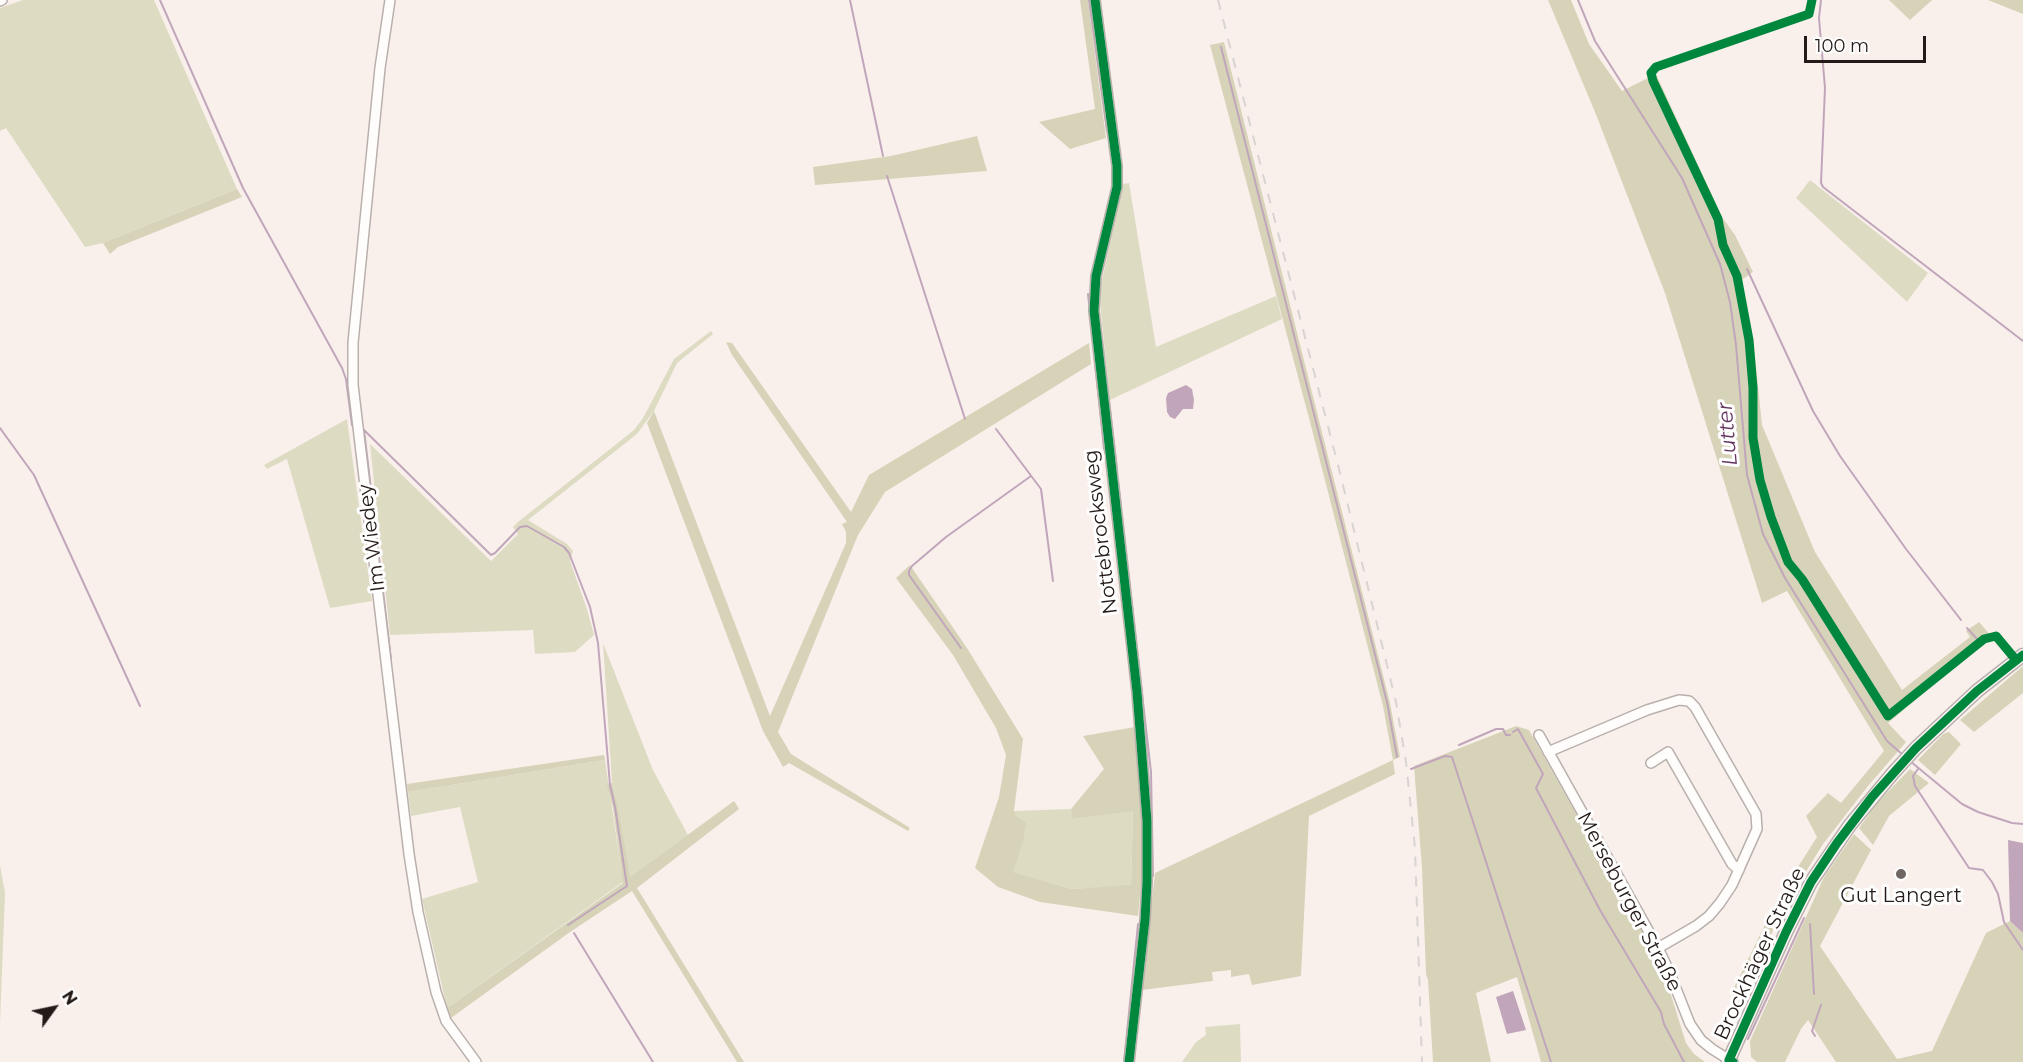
<!DOCTYPE html>
<html>
<head>
<meta charset="utf-8">
<style>
	body { margin:0 }
	#map { position:relative; width:2023px; height:1062px; overflow:hidden; background:#f9f0ec; font-family:Montserrat,sans-serif }
	canvas { display:block }
	.north { position:absolute; left:24px; top:978px; width:60px; height:60px; -webkit-text-stroke:4px #fefefe; paint-order:stroke; rotate:57deg; font-size:16px; font-weight:700; line-height:24px; text-align:center; color:#241a17 }
	.north::after { content:''; display:block; margin:auto; width:21px; height:27px; background:#241a17; clip-path:polygon(50% 0,100% 100%,50% 72%,0 100%) }
	.scale { position:absolute; left:1804px; top:36px; width:122px; height:27px; box-sizing:border-box; border:3px solid #241a17; border-top:0; padding-left:8px; font-size:18px; line-height:21px; white-space:nowrap; color:#241a17; -webkit-text-stroke:4px #fefefe; paint-order:stroke }
</style>
</head>
<body>
<div id="map">
<canvas width="2023" height="1062"></canvas>
<div class="north">N</div>
<div class="scale">100 m</div>
</div>
<script>
const context = document.querySelector('canvas').getContext('2d');
context.lineJoin = 'round';
function paint(path, color) { context.fillStyle = color; context.fill(path, 'evenodd'); }
const toPath = rows => new Path2D(rows.map(r => 'M' + r).join(''));
function strokePath(path, color, width, dash) { context.strokeStyle = color; context.lineWidth = width; context.lineCap = dash ? 'butt' : 'round'; context.setLineDash(dash || []); context.stroke(path); }
function label(font, color, halo, rows, align = 'center') {
  context.font = font + ' Montserrat,sans-serif'; context.lineWidth = 6; context.setLineDash([]); context.textBaseline = 'middle'; context.strokeStyle = halo; context.fillStyle = color; for (const [text, x, y, turn = 0] of rows) {
    context.save(); context.translate(x, y); context.rotate((+turn || 0) * Math.PI / 180); context.textAlign = isNaN(turn) ? turn : align; if (halo) context.strokeText(text, 0, 0); context.fillText(text, 0, 0); context.restore();
  }
}
paint(toPath([
	[23,0,154,0,237,189,103,243,85,247,6,128,0,131,0,8],
	[1810,180,1928,273,1907,302,1796,198],
	[1129,183,1156,347,1276,296,1282,319,1110,400,1101,313,1100,289,1123,184],
	[711,331,713,334,677,363,654,411,637,434,528,520,567,544,573,551,570,561,587,609,594,635,575,652,535,654,533,630,390,635,370,444,491,561,518,534,513,527,518,522,634,430,643,418,674,359],
	[347,419,372,601,330,608,287,459,267,469,264,465],
	[603,643,653,770,688,835,629,878,618,806,612,783],
	[605,760,623,882,447,1008,422,899,478,882,460,807,411,816,408,792],
	[1071,809,1074,819,1133,810,1131,886,1072,889,1012,872,1023,842,1014,811],
	[0,865,5,893,0,1024],
	[1240,1024,1241,1062,1182,1062,1196,1042,1206,1035,1205,1027]
]), '#dedbc3');
paint(toPath([
	[1080,0,1088,0,1106,138,1070,149,1039,122,1095,109],
	[1548,0,1571,0,1589,44,1622,91,1656,74,1722,217,1735,235,1753,272,1740,281,1753,337,1762,425,1815,552,1902,690,1970,637,1966,631,1979,622,1991,636,1888,723,1906,742,1868,786,1823,844,1786,904,1738,1002,1732,992,1777,900,1817,837,1806,816,1828,793,1841,803,1884,751,1787,591,1762,603,1665,293,1595,112],
	[1889,0,1932,0,1910,20],
	[1988,0,2023,0,2023,14],
	[1224,42,1390,703,1400,757,1393,760,1395,774,1309,816,1301,976,1252,985,1249,974,1231,977,1231,970,1212,972,1213,981,1142,990,1155,873,1393,760,1383,706,1310,422,1210,45],
	[977,136,987,171,815,185,813,167,891,156],
	[237,189,242,197,118,247,110,254,103,243],
	[726,342,732,343,851,512,869,475,1089,343,1091,364,885,492,858,535,778,732,791,754,910,828,908,831,789,763,783,767,763,731,647,423,654,411,770,716,846,543,846,532,842,524,847,522,732,355],
	[910,565,967,648,1023,739,1014,811,1016,816,1026,823,1023,842,1013,872,1072,889,1131,885,1133,811,1073,819,1071,809,1104,769,1083,736,1135,727,1142,809,1141,885,1138,916,1040,902,998,887,975,868,999,797,1006,755,996,728,953,655,896,578],
	[2023,666,2023,693,1974,732,1960,720],
	[1516,726,1529,730,1543,755,1654,952,1671,995,1686,1043,1694,1054,1705,1062,1541,1062,1517,977,1476,993,1491,1062,1433,1062,1428,980,1426,974,1422,868,1414,766],
	[1949,732,1961,744,1935,775,1918,760,1943,734],
	[604,755,605,760,408,792,407,784],
	[1910,769,1929,783,1889,816,1873,845,1859,828,1878,802],
	[612,783,618,806,630,877,734,801,739,809,637,888,744,1062,737,1062,632,891,570,932,451,1018,447,1008,623,883,613,808,607,784],
	[1854,834,1871,850,1820,946,1897,1059,1932,1051,1986,933,2010,921,2023,933,2023,1062,1836,1062,1808,1020,1801,1029,1785,1062,1757,1062,1751,1057,1750,1041,1824,877]
]), '#d7d3b8');
paint(toPath([
	[1186,385,1192,389,1194,400,1193,409,1183,409,1175,419,1170,417,1167,412,1166,398,1168,393],
	[2008,840,2023,843,2023,933,2010,921],
	[1513,991,1526,1030,1507,1034,1496,997]
]), '#c1a6bb');
strokePath(toPath([
	[160,0,243,188,342,368,346,379,352,425],
	[850,0,883,156],
	[1089,0,1107,131],
	[1578,0,1595,41,1682,178,1720,264,1730,302,1736,345,1747,475,1763,534,1785,578,1887,741,1903,755],
	[1821,0,1819,18,1825,88,1821,183,1823,187,2023,341],
	[1221,47,1387,702,1397,757],
	[887,176,965,419],
	[1747,269,1813,411,1840,456,1906,549,1961,620],
	[1088,294,1104,449],
	[1109,402,1117,469],
	[0,428,34,475,140,706],
	[996,429,1041,489,1053,581],
	[364,430,491,555,495,553,520,527,527,526,564,547,569,553,590,607,598,643,610,785,615,807,627,886,568,925],
	[364,430,391,659],
	[1118,482,1121,506],
	[1122,519,1151,772,1153,876],
	[1967,628,1978,640],
	[961,648,909,575,909,571,912,566,946,537,1031,476],
	[1513,732,1518,729,1543,774,1536,788,1600,910,1661,1012,1664,1024,1684,1062],
	[1459,745,1496,729,1503,729,1506,735,1510,735],
	[1910,761,1962,804,1978,812,2012,823,2023,824],
	[1411,769,1445,756,1452,757,1551,1062],
	[1918,769,1913,776,1915,786,1969,868,1983,870,1992,882,1998,894,2004,922,2023,950],
	[1810,924,1814,994],
	[574,933,653,1062],
	[1815,1036,1812,1031,1821,1005],
	[1748,1039,1804,918],
	[1124,1062,1138,924],
	[1134,1062,1135,1044]
]), '#c1a6bb', 2);
const street = toPath([
	[390,0,380,68,353,343,353,385,409,854,418,912,436,992,446,1021,476,1062],
	[1095,0,1117,166,1117,187,1096,276,1094,311,1137,692,1147,821,1147,882,1145,920,1129,1062],
	[0,1,2,0],
	[1539,735,1658,948,1669,971,1690,1024,1701,1040,1712,1049,1733,1062],
	[1548,752,1647,710,1679,700,1689,701,1695,707,1756,814,1757,829,1732,885,1720,903,1709,916,1696,926,1658,948],
	[1651,763,1668,752,1732,864,1739,870]
]);
const secondary = toPath([
	[1728,1062,1786,932,1811,882,1850,825,1893,773,1916,748,1977,691,2023,655]
]);
strokePath(street, '#b9b0ac', 12);
strokePath(secondary, '#b9b0ac', 15);
strokePath(street, '#fefdfc', 9);
strokePath(secondary, '#f8f3f4', 12);
strokePath(toPath([
	[1218,0,1339,469,1396,702,1406,762,1415,848,1422,1062]
]), '#d7d4d2', 2, [10, 10]);
strokePath(toPath([
	[1095,0,1117,166,1117,187,1096,276,1094,311,1137,692,1147,821,1147,882,1145,920,1129,1062],
	[1812,0,1809,14,1656,67,1651,73,1653,81,1718,219,1723,245,1737,276,1749,340,1753,388,1753,438,1760,480,1771,517,1788,562,1802,579,1888,716,1984,639,1996,636,2016,660],
	[1733,1062,1729,1060,1786,932,1811,882,1837,843,1872,797,1916,748,1977,691,2023,655]
]), '#00873e', 9);
for (const [x, y, r, color] of [
	[1901,874,6,"#6f6562"]
]) { const dot = new Path2D(); dot.arc(x, y, r, 0, 2 * Math.PI); context.fillStyle = color; context.fill(dot); strokePath(dot, '#fefefe', 2); }
label('20px', '#241a17', '#fefefe', [
	["Nottebrocksweg",1101,532,-97],
	["Im Wiedey",372,538,-97],
	["Merseburger Straße",1629,902,62],
	["Brockhäger Straße",1760,954,-65]
]);
label('20px', '#241a17', '#fefefe', [
	["Gut Langert",1901,896]
]);
label('italic 21px', '#643661', '#fefefe', [
	["Lutter",1728,434,-95]
]);
</script>
</body>
</html>
